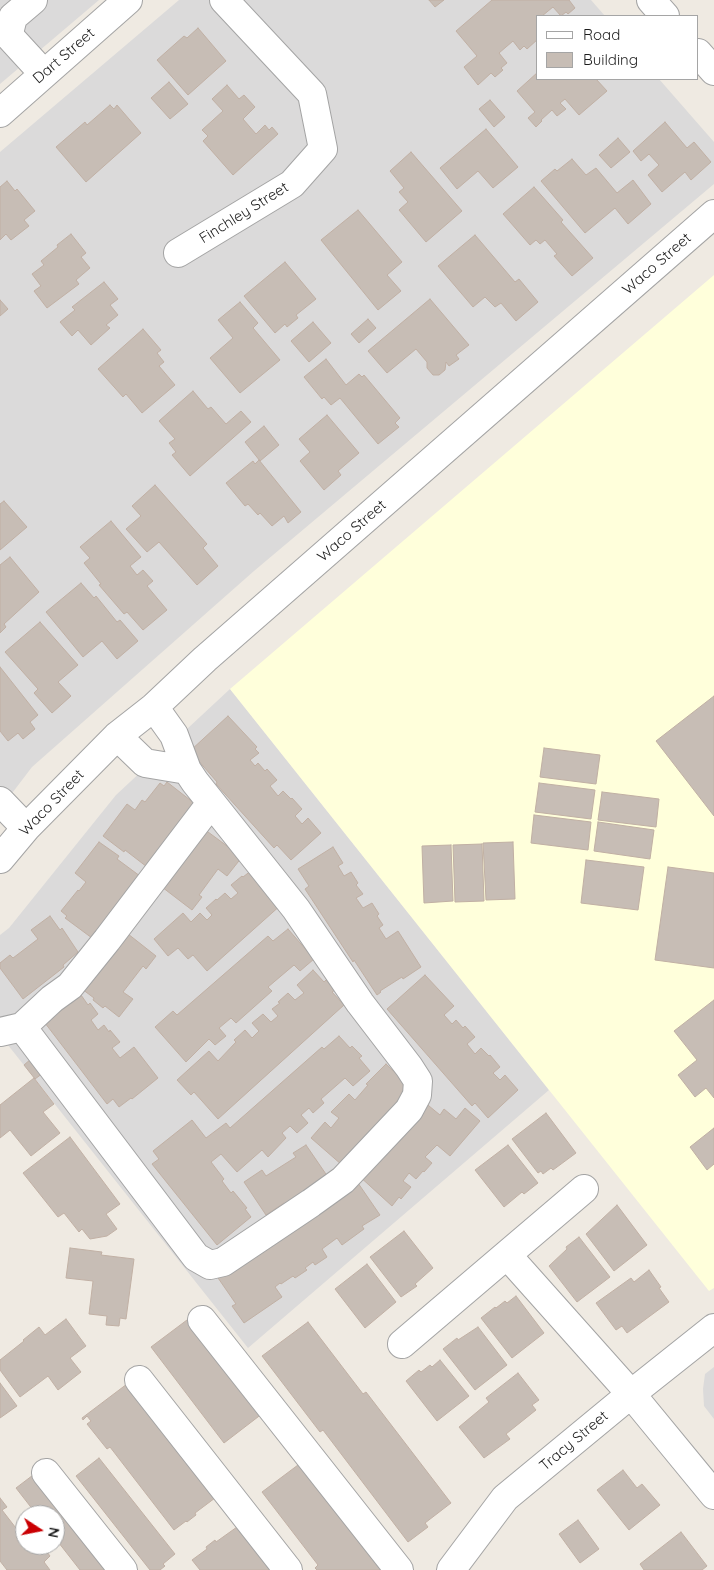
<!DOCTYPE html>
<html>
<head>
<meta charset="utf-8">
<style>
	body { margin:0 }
	#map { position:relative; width:714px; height:1570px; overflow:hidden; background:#efeae2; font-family:Quicksand,sans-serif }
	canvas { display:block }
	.legend { position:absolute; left:536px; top:15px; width:162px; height:65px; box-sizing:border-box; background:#fff; border:1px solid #a5a5a5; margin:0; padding:6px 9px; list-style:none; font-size:15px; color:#1d1d1d }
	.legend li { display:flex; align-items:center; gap:10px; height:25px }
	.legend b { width:25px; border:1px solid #a5a5a5 }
	.north { position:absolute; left:15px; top:1505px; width:50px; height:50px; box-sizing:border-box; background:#fff; border:1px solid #a5a5a5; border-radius:50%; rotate:101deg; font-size:14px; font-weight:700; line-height:20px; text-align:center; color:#1d1d1d }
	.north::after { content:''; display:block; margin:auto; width:18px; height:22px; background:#ca0003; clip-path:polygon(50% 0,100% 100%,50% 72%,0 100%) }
</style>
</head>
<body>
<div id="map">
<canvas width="714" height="1570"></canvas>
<ul class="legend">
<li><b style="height:6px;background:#fff"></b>Road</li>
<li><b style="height:14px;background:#c7bdb5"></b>Building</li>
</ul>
<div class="north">N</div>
</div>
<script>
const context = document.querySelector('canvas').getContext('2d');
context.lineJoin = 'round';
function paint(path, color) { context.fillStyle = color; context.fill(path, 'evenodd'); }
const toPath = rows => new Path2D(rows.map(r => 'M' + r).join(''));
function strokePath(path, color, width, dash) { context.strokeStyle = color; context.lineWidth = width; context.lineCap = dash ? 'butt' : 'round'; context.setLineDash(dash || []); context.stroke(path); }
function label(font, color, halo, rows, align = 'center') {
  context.font = font + ' Quicksand,sans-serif'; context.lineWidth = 4.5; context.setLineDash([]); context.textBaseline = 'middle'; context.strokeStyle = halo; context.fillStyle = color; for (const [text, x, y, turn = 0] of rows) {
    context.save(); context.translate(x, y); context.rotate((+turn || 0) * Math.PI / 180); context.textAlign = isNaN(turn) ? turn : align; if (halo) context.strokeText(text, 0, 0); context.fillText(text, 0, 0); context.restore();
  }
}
paint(toPath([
	[0,0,99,0,0,84],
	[179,0,591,0,605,16,538,16,538,79,659,79,714,142,714,184,254,571,32,767,0,809,0,152],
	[230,689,549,1090,248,1348,0,1035,0,935,9,928,116,795],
	[714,1367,714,1419,704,1406,703,1389,705,1374]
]), '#dbdada');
paint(toPath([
	[714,275,714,1288,709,1291,230,689]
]), '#ffffdb');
const building = toPath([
	[429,0,444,0,435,7,429,0],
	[492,0,569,0,575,8,568,14,566,12,561,16,553,7,542,16,538,16,538,39,527,49,524,46,520,50,513,41,499,53,507,63,501,68,503,70,495,77,491,73,478,85,464,67,477,56,456,31,492,0],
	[198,28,226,61,188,95,157,60,184,36,187,38,198,28],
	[538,72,538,79,596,79,607,91,579,115,565,99,560,103,566,109,557,116,552,110,541,120,542,121,536,127,528,118,535,112,517,91,538,72],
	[169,82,188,104,170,119,151,98,169,82],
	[227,85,239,99,244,95,255,107,243,119,256,134,265,125,269,130,272,127,278,134,233,175,203,141,208,136,202,130,223,111,212,99,227,85],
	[490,100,505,117,494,127,479,109,490,100],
	[110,105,114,109,117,105,141,133,86,182,56,147,85,122,87,125,110,105],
	[665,122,687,148,694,142,711,162,691,180,685,172,662,192,648,175,659,165,649,154,641,161,633,151,665,122],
	[486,129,518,167,493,188,478,171,457,189,440,168,486,129],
	[618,138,630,152,611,168,599,155,618,138],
	[411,152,462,211,426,242,399,210,408,202,399,192,404,188,390,171,411,152],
	[572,159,586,175,596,168,617,193,633,180,651,204,628,224,615,208,585,233,541,181,555,169,557,171,572,159],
	[7,181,15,191,17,189,35,211,24,220,29,226,11,240,6,234,0,240,0,187,7,181],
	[534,187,563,220,561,222,593,258,572,276,554,256,557,254,545,240,540,244,536,240,530,245,503,214,534,187],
	[358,210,402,262,387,275,401,291,378,310,321,240,358,210],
	[71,234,86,253,81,257,90,268,76,280,79,284,47,308,34,291,41,286,32,274,44,265,41,261,58,247,57,245,71,234],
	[475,235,515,282,519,279,538,302,516,321,501,303,495,307,485,297,473,307,438,266,475,235],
	[285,262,316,299,296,315,298,318,287,327,285,324,275,333,244,296,285,262],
	[104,282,118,299,110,305,118,315,106,325,110,328,91,345,78,330,72,336,60,322,75,310,72,307,104,282],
	[430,299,469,345,456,355,459,359,449,366,446,362,445,370,439,375,433,375,427,368,427,362,416,349,387,373,368,351,430,299],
	[0,300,8,309,0,316,0,300],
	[240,302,258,323,253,328,280,360,240,393,210,358,233,338,218,320,240,302],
	[368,319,376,328,359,343,351,334,368,319],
	[313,322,331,343,309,362,291,341,313,322],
	[143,329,161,350,157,353,164,362,159,366,175,385,142,413,126,394,123,397,98,369,143,329],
	[326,359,346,385,359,374,362,377,364,375,400,418,395,423,399,427,378,444,340,398,331,405,324,397,322,399,304,377,326,359],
	[193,391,208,409,211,407,226,424,241,411,251,422,190,476,172,455,176,452,169,443,175,439,159,421,193,391],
	[327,415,359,453,338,471,341,475,324,490,300,461,310,452,299,439,327,415],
	[264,426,279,445,260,461,245,442,264,426],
	[259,460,301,512,288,523,284,516,272,526,260,513,258,515,248,504,245,506,226,483,253,461,255,464,259,460],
	[155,485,207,544,203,548,218,566,197,585,159,542,147,552,126,529,141,516,132,506,155,485],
	[4,501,27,527,0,550,0,504,4,501],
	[111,521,141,557,130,566,137,575,143,570,153,581,147,586,167,610,143,630,127,612,124,614,99,585,101,584,84,563,90,558,80,547,111,521],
	[10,557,39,592,4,624,6,627,0,633,0,565,10,557],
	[81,583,94,598,96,596,117,622,120,620,138,641,117,659,102,641,83,657,46,612,81,583],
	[40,622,78,665,58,682,71,696,52,713,34,693,38,689,5,652,40,622],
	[0,667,38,715,30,722,35,729,23,739,18,733,8,741,0,731,0,667],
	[714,696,714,816,656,741,714,696],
	[228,716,257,747,255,749,259,753,250,760,255,766,258,763,265,771,267,769,277,780,270,786,278,796,283,791,291,799,292,798,302,809,295,816,302,824,308,818,321,833,291,860,277,845,274,848,216,784,217,782,190,751,228,716],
	[544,748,600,755,596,784,540,777,544,748],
	[167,782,199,807,151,870,125,850,124,852,103,836,127,804,135,810,142,800,145,802,160,783,164,786,167,782],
	[539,783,595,790,591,819,535,812,539,783],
	[602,792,659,799,656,827,598,820,602,792],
	[534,815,591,822,588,850,531,843,534,815],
	[598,822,654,830,650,859,594,851,598,822],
	[204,829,242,857,227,876,218,869,199,895,202,897,192,910,158,884,204,829],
	[99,842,119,856,117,859,144,879,96,941,65,918,67,916,61,911,78,890,79,891,86,882,75,873,99,842],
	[513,842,515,899,486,900,483,843,513,842],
	[482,844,484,901,455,902,453,845,482,844],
	[451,845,453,901,424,903,422,846,451,845],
	[333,847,343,863,338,866,344,876,351,872,358,883,356,885,363,894,356,898,363,908,372,903,379,914,377,916,383,925,379,928,386,939,398,931,421,967,403,979,402,977,380,991,381,992,377,995,354,960,353,962,305,889,309,886,298,869,333,847],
	[586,860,644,867,638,910,581,903,586,860],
	[668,867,714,873,714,968,655,960,668,867],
	[252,870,282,904,207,971,193,955,188,959,178,948,168,956,154,939,183,913,191,922,200,913,207,920,212,915,206,908,216,899,217,900,225,893,231,899,238,893,231,885,242,876,243,877,252,870],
	[50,916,60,930,62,928,78,952,63,965,64,967,23,999,0,968,0,963,10,955,13,958,38,939,31,930,50,916],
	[288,929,314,959,300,971,294,965,268,987,272,991,236,1023,231,1018,219,1028,226,1036,215,1045,209,1039,186,1062,155,1027,173,1011,177,1015,268,936,273,941,288,929],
	[123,930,156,956,146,969,143,966,123,992,133,999,119,1017,105,1006,103,1008,93,1000,94,998,82,989,123,930],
	[313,970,324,982,326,980,335,990,332,992,344,1005,218,1119,194,1092,191,1095,177,1080,209,1051,218,1061,236,1042,234,1040,245,1030,252,1038,259,1031,252,1023,263,1014,271,1022,278,1016,272,1009,280,1003,278,1002,288,993,295,1000,304,993,297,985,313,970],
	[425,975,454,1006,444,1015,452,1024,456,1020,463,1028,465,1026,475,1037,467,1044,475,1054,481,1048,489,1056,490,1055,500,1067,493,1073,500,1080,505,1075,518,1090,488,1118,475,1103,472,1106,387,1009,425,975],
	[81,995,88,1005,90,1003,98,1014,91,1020,98,1030,104,1025,109,1032,110,1030,120,1042,112,1048,120,1058,134,1047,158,1078,132,1099,131,1098,119,1107,113,1099,107,1104,45,1023,81,995],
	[714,1000,714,1098,706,1088,695,1097,678,1075,697,1060,674,1031,714,1000],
	[339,1036,350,1048,352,1046,362,1056,359,1058,370,1071,353,1086,345,1078,321,1099,324,1103,313,1113,309,1108,301,1115,308,1123,297,1133,290,1126,282,1133,286,1138,268,1157,262,1150,237,1172,221,1154,211,1162,224,1179,222,1181,231,1193,233,1191,247,1208,245,1209,251,1217,217,1245,152,1164,159,1159,153,1151,192,1120,206,1138,226,1123,230,1128,322,1047,324,1049,339,1036],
	[31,1059,43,1073,35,1079,24,1065,31,1059],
	[386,1064,408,1085,402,1092,408,1097,342,1165,311,1138,325,1122,331,1128,339,1118,331,1112,349,1094,355,1100,368,1085,366,1084,386,1064],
	[34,1078,54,1104,43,1112,60,1133,31,1156,10,1130,0,1138,0,1105,34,1078],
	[423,1101,440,1115,444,1109,456,1119,465,1108,480,1121,450,1156,437,1145,425,1157,432,1163,424,1172,423,1171,416,1179,409,1173,403,1181,411,1187,401,1199,399,1197,392,1206,358,1175,423,1101],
	[546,1113,576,1153,553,1170,551,1168,543,1174,541,1171,538,1173,512,1139,546,1113],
	[714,1128,714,1164,707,1170,690,1147,714,1128],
	[70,1137,120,1204,106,1214,117,1229,107,1236,90,1239,82,1229,79,1232,64,1213,58,1217,23,1173,70,1137],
	[306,1145,330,1180,288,1208,284,1203,266,1215,244,1182,262,1170,266,1176,296,1157,293,1153,306,1145],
	[508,1145,538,1183,524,1194,522,1192,504,1207,475,1170,508,1145],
	[358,1183,380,1215,362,1226,364,1229,342,1245,337,1238,322,1249,327,1257,315,1265,313,1262,305,1268,307,1270,295,1278,293,1276,281,1284,280,1283,275,1287,282,1297,244,1323,232,1306,236,1304,216,1275,358,1183],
	[617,1205,647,1245,614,1271,586,1234,617,1205],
	[404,1231,433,1268,415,1284,417,1286,401,1297,370,1257,404,1231],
	[579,1237,610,1277,577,1302,549,1266,567,1249,566,1247,579,1237],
	[70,1248,102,1252,101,1255,134,1259,126,1319,120,1318,119,1326,106,1325,107,1316,89,1314,93,1281,66,1278,70,1248],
	[367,1264,396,1302,365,1328,335,1289,367,1264],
	[649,1270,661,1287,659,1288,669,1302,627,1333,622,1326,616,1330,596,1303,631,1278,634,1282,649,1270],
	[516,1296,544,1333,512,1358,481,1318,495,1307,496,1308,505,1301,507,1303,516,1296],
	[195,1314,267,1410,224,1443,151,1347,195,1314],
	[66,1319,86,1346,70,1358,81,1372,58,1390,48,1376,20,1397,0,1370,0,1360,24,1341,23,1340,39,1327,45,1335,66,1319],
	[308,1322,363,1394,366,1392,451,1503,425,1523,428,1527,408,1542,323,1430,320,1432,262,1356,308,1322],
	[478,1327,507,1365,475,1390,443,1349,457,1338,458,1340,478,1327],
	[440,1360,469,1396,437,1421,406,1381,419,1370,421,1372,430,1365,432,1367,440,1360],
	[518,1373,539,1400,532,1405,536,1410,506,1434,510,1439,484,1458,459,1427,489,1402,486,1398,518,1373],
	[0,1383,17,1406,0,1418,0,1383],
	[127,1384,215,1498,195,1513,196,1515,187,1522,186,1521,174,1530,110,1447,107,1449,87,1424,91,1421,87,1416,83,1420,82,1418,127,1384],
	[99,1458,175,1554,163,1564,165,1566,160,1570,150,1570,76,1476,99,1458],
	[306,1459,386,1570,317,1570,315,1568,318,1565,262,1492,306,1459],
	[41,1469,118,1570,80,1570,55,1538,55,1515,37,1515,16,1488,41,1469],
	[623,1470,637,1488,642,1484,660,1505,629,1530,597,1490,623,1470],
	[0,1498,7,1507,2,1510,19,1532,25,1527,25,1545,42,1545,50,1556,44,1562,50,1570,7,1570,0,1561,0,1498],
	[578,1520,599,1549,580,1563,559,1534,578,1520],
	[237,1527,255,1550,257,1549,265,1559,263,1560,269,1569,271,1568,273,1570,200,1570,192,1560,207,1549,206,1547,215,1540,216,1542,237,1527],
	[681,1532,707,1566,702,1570,644,1570,640,1564,681,1532]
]);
paint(building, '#c7bdb5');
strokePath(building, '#c1b0a4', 1);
const minor = toPath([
	[33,0,13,17,10,29,10,37,44,74],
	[651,0,665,16],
	[698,53,714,71],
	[0,113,128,0],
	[178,253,292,184,323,149,312,94,224,0],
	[117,736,145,763,187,770],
	[0,801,26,828],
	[0,859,26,828,117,736,154,707,205,659,714,214],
	[22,1027,196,1257,210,1265,223,1262,311,1203,343,1180,409,1110,417,1095,418,1081,409,1067,360,1003,296,909,195,782,187,770,174,735,154,707],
	[0,1032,22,1027,52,999,70,986,107,940,211,803],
	[507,1255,631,1394,714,1495],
	[202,1320,399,1570],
	[402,1344,584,1189],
	[139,1380,288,1570],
	[46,1473,123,1570],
	[451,1570,505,1498,631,1394,714,1328]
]);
strokePath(minor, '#a4a4a4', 30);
strokePath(minor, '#fff', 28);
label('15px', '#1d1d1d', '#fff', [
	["Dart Street",64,56,-41],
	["Finchley Street",244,213,-32],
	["Waco Street",657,264,-41],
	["Waco Street",352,531,-41],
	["Waco Street",52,803,-46],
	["Tracy Street",574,1441,-40]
]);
</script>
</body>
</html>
